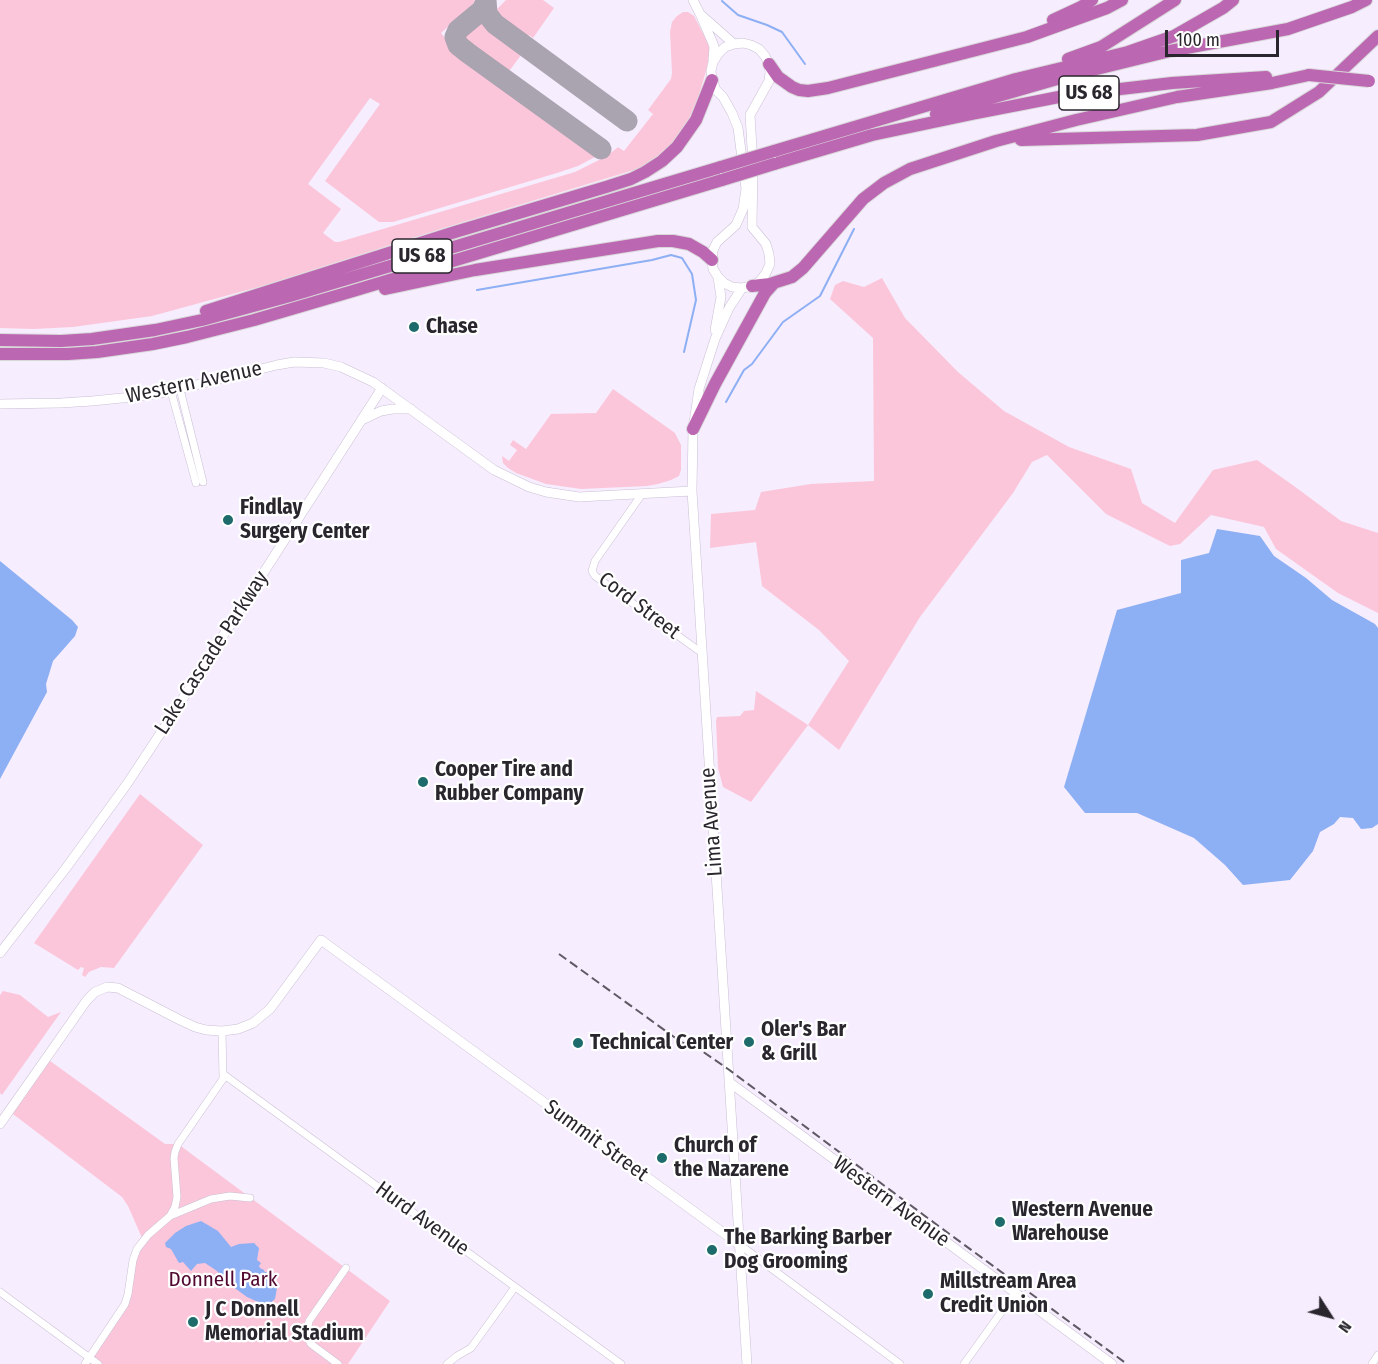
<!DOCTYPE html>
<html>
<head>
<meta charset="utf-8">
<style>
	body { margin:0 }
	#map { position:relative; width:1378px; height:1364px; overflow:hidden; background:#f6edfe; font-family:"Fira Sans Condensed",sans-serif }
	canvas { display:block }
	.north { position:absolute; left:1300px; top:1286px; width:60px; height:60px; -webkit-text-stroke:4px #fff; paint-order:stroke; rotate:126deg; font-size:16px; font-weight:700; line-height:24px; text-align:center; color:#2a262d }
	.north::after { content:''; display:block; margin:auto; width:21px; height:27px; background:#2a262d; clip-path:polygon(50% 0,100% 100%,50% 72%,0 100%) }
	.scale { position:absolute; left:1165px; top:30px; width:114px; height:27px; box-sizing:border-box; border:3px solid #2a262d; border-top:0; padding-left:8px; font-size:18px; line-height:21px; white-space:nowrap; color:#2a262d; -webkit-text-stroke:4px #fff; paint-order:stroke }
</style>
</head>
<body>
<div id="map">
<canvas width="1378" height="1364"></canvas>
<div class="north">N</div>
<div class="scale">100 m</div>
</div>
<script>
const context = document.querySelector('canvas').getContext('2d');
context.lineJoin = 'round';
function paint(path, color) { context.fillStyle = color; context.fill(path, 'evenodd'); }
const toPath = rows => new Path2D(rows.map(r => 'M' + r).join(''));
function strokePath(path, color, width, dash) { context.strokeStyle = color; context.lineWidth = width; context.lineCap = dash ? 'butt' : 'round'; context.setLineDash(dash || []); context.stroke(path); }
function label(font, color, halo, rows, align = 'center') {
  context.font = font + ' "Fira Sans Condensed",sans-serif'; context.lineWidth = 4.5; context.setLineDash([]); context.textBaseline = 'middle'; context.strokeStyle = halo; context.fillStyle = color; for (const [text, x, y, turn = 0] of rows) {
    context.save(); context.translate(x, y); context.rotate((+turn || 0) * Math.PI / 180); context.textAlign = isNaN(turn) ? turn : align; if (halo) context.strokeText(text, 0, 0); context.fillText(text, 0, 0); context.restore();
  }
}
paint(toPath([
	[0,0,475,0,474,3,441,33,455,50,593,152,595,157,578,166,557,173,393,222,379,222,325,181,380,104,370,98,308,184,341,209,323,233,335,242,339,242,575,172,607,156,618,147,624,151,653,114,648,110,671,79,672,73,670,32,672,22,677,16,683,12,688,12,694,16,707,41,710,50,707,68,698,98,688,121,678,136,666,150,654,160,637,169,450,226,262,286,152,316,73,327,34,329,0,328],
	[506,0,543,0,554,8,533,38,529,35,526,39,497,18,496,13,497,9],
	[483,23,486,23,524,51,507,74,462,42,463,36,478,24],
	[882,278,905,318,958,372,1004,411,1069,447,1131,469,1142,503,1175,523,1213,470,1257,460,1294,486,1341,521,1378,533,1378,613,1338,593,1276,549,1264,527,1211,515,1180,544,1170,546,1106,514,1047,455,1032,462,1013,493,920,617,839,750,808,725,751,802,723,787,718,768,716,721,717,717,740,716,744,711,754,710,756,691,808,725,849,661,819,630,762,586,756,542,710,548,711,514,755,510,761,492,811,484,874,481,873,338,830,299,835,285,843,281,864,287],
	[613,389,675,433,681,445,681,470,679,476,671,480,658,484,647,486,581,489,546,484,516,473,508,468,503,463,502,456,509,461,517,450,510,445,513,440,526,449,551,414,596,413],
	[140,794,203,845,114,968,101,967,89,972,85,977,82,975,84,968,81,967,78,970,34,943],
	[3,991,20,995,48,1017,61,1012,2,1095,0,1093,0,995],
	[46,1058,165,1144,178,1144,390,1301,348,1364,97,1364,89,1358,125,1304,133,1260,143,1240,128,1206,122,1197,9,1111]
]), '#fcc6da');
paint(toPath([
	[1217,529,1260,536,1274,556,1306,578,1332,600,1375,624,1378,628,1378,824,1372,828,1361,829,1353,818,1340,817,1334,824,1320,832,1313,851,1290,880,1243,885,1225,865,1194,838,1137,813,1085,813,1064,787,1117,610,1181,593,1181,560,1209,553],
	[0,561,72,620,78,627,75,636,53,661,46,684,47,692,0,779],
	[201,1221,218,1231,231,1247,239,1244,254,1243,259,1248,257,1260,261,1263,259,1266,260,1268,264,1270,267,1279,277,1288,275,1299,267,1306,247,1297,225,1281,217,1271,205,1263,197,1264,191,1271,183,1262,179,1263,171,1249,166,1247,165,1243,175,1233,186,1226]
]), '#8daff4');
strokePath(toPath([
	[722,1,738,15,767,25,782,32,805,64],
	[477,290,652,260,671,255,682,258,692,274,696,300,684,352],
	[726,402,744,370,752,364,783,322,820,296,854,229],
	[265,1273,273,1274]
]), '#8daff4', 2);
strokePath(toPath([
	[486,0,487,14,495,24,627,121],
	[486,2,482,10,458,30,455,37,458,45,468,53,601,149]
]), '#aaa3b0', 21);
const street = toPath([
	[180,389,203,482],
	[171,391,196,483],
	[642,494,595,561,592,571,595,576,606,584,702,653],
	[223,1074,621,1364],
	[170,1216,211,1199,230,1196,250,1198],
	[740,1245,900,1364],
	[0,1292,98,1364],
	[85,1364,125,1304,128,1294,133,1260,137,1249,148,1235,170,1216,175,1207,177,1197,174,1158,175,1152,178,1144,223,1079,222,1031],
	[338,1364,311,1344,308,1339,307,1332,309,1321,346,1268],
	[447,1364,457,1356,471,1348,515,1287],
	[964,1364,1015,1293],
	[1372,1364,1378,1355]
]);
const secondary = toPath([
	[693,0,700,14,734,44],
	[701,16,714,46,713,60],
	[742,288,729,308,715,339,699,389,693,429,692,491,747,1364],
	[715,330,721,297,718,277,713,269,712,260,713,250,717,242,736,225,743,209,746,189,738,128,732,113,723,97,716,90,712,80,711,71,713,62,718,54,725,47,734,44,743,43,751,45,759,49,765,56,769,64,770,72,769,81,750,115,753,164,752,227,766,244,769,254,770,264,766,273,760,281,752,286,742,288,732,287,724,283,718,277],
	[0,404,61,403,92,401,142,396,171,391,277,365,294,362,324,363,341,367,373,382,494,470,529,487,546,492,579,497,692,491],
	[362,420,381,411,393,409,411,409],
	[0,953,66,868,127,784,162,731,382,388],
	[729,1082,1112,1364],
	[0,1124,87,1000,95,992,107,987,118,988,180,1020,195,1027,206,1030,222,1031,238,1029,253,1023,270,1009,321,940,740,1245]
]);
const highway = toPath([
	[1053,20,1081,7,1092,0],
	[1068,59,1101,47,1175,0],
	[769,64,778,77,792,87,799,90,808,91,828,88,1027,37,1107,8,1122,0],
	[936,114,1064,77,1170,51,1288,29,1352,7,1366,0],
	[1021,140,1197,135,1271,122,1319,92,1378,36],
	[774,151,1016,79,1128,52,1174,36,1223,8,1233,0],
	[774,164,872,135,972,114,1069,95,1172,83,1266,77],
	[752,286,770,284,792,277,803,268,863,199,884,183,910,169,996,141,1076,120,1177,97,1272,83,1309,75],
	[385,289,475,270,658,241,673,241,689,244,703,252,712,260],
	[206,311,455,232,606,187,631,179,645,172,662,161,677,147,696,120,712,80],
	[0,340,61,341,92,339,155,330,202,320,290,296,721,167],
	[0,354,68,354,97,352,153,344,187,337,254,320,353,291,722,180],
	[693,429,715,384,765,293,774,283]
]);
strokePath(street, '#cabfd4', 8);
strokePath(secondary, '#cabfd4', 10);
strokePath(highway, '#d9d8d9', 14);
strokePath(street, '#fff', 7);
strokePath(secondary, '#fff', 9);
strokePath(highway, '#bc67b2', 12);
strokePath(toPath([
	[559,954,681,1042,699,1049,728,1069,929,1219,1127,1364]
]), '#5e5963', 2, [9, 4.5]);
const highwayBridge = toPath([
	[1309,75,1369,81],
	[721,167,774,151],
	[722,180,774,164]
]);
strokePath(highwayBridge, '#d9d8d9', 14, []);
strokePath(highwayBridge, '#bc67b2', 12);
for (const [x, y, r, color] of [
	[414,327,6,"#1e6b6c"],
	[228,520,6,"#1e6b6c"],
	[423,782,6,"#1e6b6c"],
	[749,1042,6,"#1e6b6c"],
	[578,1043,6,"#1e6b6c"],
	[662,1158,6,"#1e6b6c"],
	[1000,1222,6,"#1e6b6c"],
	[712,1250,6,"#1e6b6c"],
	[928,1294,6,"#1e6b6c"],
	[193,1322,6,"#1e6b6c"]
]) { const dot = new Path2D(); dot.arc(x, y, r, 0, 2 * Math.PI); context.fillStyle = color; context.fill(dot); strokePath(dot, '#fff', 2); }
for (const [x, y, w] of [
	[1089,93,60],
	[422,256,60]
]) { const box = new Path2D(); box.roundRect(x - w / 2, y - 17, w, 34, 4.5); context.fillStyle = '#fff'; context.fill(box); strokePath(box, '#2a262d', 1.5); }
label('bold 20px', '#2a262d', null, [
	["US 68",1089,93],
	["US 68",422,256]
]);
label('bold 21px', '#2a262d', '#fff', [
	["Chase",426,327],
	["Findlay",240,508],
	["Surgery Center",240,532],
	["Cooper Tire and",435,770],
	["Rubber Company",435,794],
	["Oler's Bar",761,1030],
	["& Grill",761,1054],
	["Technical Center",590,1043],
	["Church of",674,1146],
	["the Nazarene",674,1170],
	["Western Avenue",1012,1210],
	["Warehouse",1012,1234],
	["The Barking Barber",724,1238],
	["Dog Grooming",724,1262],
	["Millstream Area",940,1282],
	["Credit Union",940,1306],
	["J C Donnell",205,1310],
	["Memorial Stadium",205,1334]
], 'left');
label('21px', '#2a262d', '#fff', [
	["Western Avenue",194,383,-12],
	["Cord Street",639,606,37],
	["Lake Cascade Parkway",212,653,-57],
	["Lima Avenue",712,822,-94],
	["Summit Street",596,1141,36],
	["Western Avenue",891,1202,36],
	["Hurd Avenue",422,1219,36]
]);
label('21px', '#520931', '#fff', [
	["Donnell Park",223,1280]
]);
</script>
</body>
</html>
